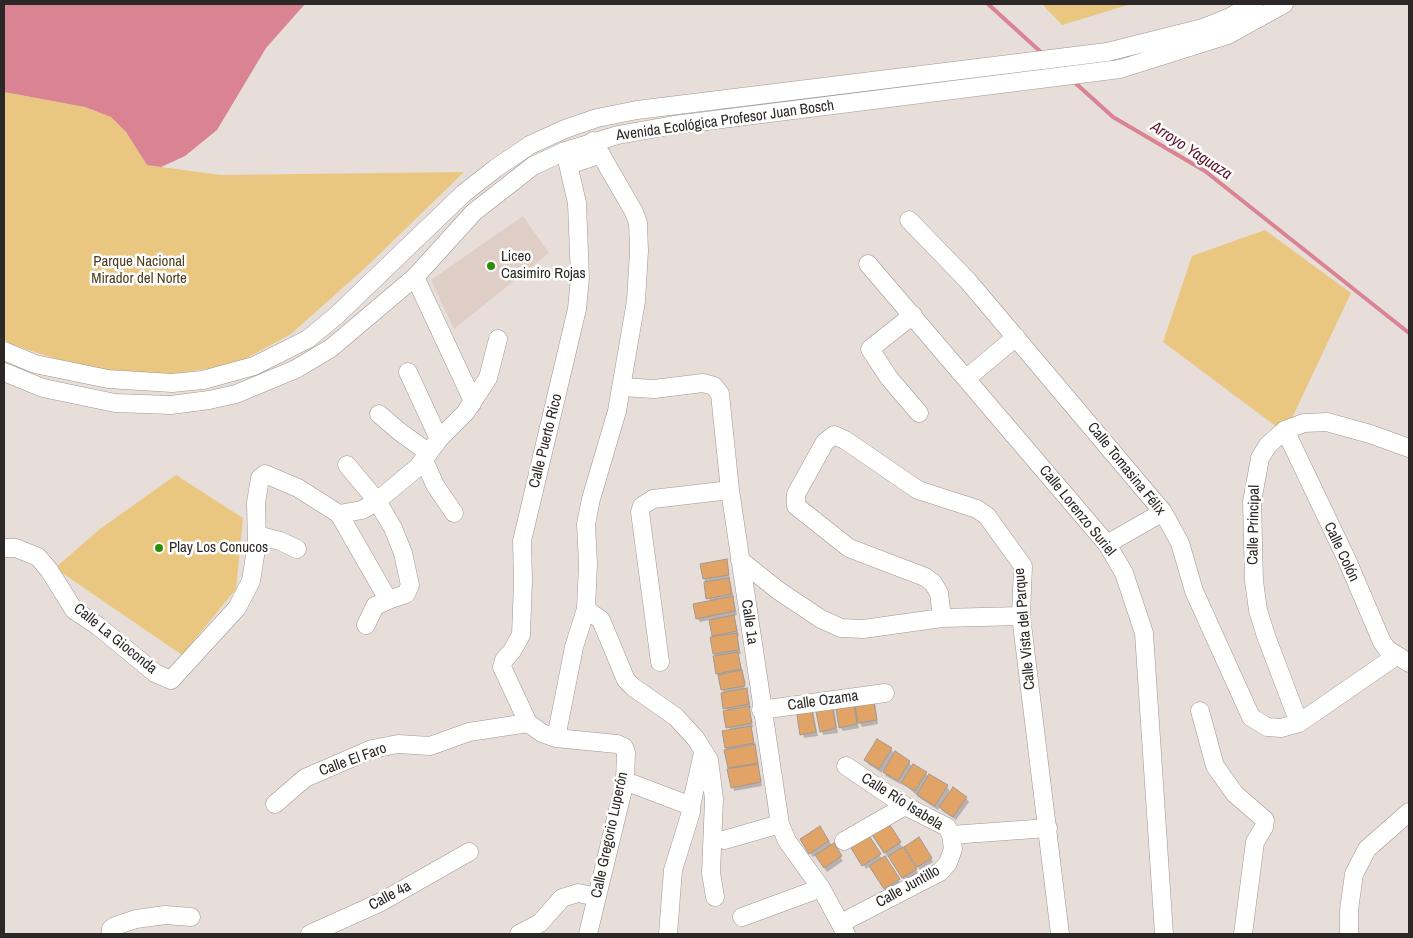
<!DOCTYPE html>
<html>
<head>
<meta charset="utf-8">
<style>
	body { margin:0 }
	#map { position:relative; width:1413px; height:938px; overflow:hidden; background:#e7ded9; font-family:"Archivo Narrow",sans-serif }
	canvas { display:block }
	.frame { position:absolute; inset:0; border:5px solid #2c2827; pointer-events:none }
</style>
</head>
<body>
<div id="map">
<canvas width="1413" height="938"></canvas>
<div class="frame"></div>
</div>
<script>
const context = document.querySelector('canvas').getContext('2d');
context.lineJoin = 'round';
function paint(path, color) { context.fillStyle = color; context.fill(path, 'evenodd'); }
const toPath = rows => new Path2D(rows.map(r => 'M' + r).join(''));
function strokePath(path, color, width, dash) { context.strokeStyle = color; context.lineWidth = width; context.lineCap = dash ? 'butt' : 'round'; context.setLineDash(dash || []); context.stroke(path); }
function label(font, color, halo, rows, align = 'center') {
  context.font = font + ' "Archivo Narrow",sans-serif'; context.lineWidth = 5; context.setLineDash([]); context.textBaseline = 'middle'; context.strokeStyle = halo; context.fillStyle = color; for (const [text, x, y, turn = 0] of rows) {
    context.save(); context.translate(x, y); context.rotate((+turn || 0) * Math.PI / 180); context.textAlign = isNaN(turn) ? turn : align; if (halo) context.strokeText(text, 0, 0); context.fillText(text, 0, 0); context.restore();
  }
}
paint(toPath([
	[523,216,549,253,454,329,431,280]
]), '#dfcec6');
paint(toPath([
	[1042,4,1131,4,1062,25],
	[4,92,85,107,111,117,126,132,147,165,220,175,464,172,365,268,291,334,234,365,143,378,69,363,10,344,4,339],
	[1265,230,1351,293,1285,433,1163,342,1192,256],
	[176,475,243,518,236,589,182,655,55,568,100,529]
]), '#eac780');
paint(toPath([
	[4,4,305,4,266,48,217,130,185,156,161,167,147,165,126,132,111,117,85,107,4,92]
]), '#da8392');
paint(toPath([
	[726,560,737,615,734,616,739,636,737,636,741,654,738,654,746,684,743,680,741,681,748,694,751,708,749,708,753,727,751,728,762,786,734,791,726,748,730,731,724,694,717,673,712,638,714,638,710,620,700,622,697,618,710,602,701,565],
	[852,701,857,710,875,702,878,724,862,727,857,719,859,728,843,731,840,727],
	[817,707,834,708,838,733,823,735],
	[797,710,813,711,818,736,804,738],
	[891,749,895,755,909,762,912,767,926,773,929,778,947,786,950,792,953,788,966,798,969,802,956,820,942,811,940,807,938,810,921,799,902,782,900,784,886,776,883,770,882,773,868,764,866,760],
	[886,821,918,873,905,882,889,855,885,858,901,884,887,893,870,866,866,869,849,843,866,833,882,859,887,856,871,831],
	[820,828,843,861,827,872,816,855,813,857,802,840],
	[919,839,933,862,920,870,906,847]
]), '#0003');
strokePath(toPath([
	[988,4,1043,54],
	[1072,80,1113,117,1205,171,1409,333]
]), '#da8392', 4);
const building = toPath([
	[727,559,729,575,703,579,700,564,727,559],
	[729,578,732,594,706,599,704,582,729,578],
	[733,596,735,611,696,619,693,604,733,596],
	[734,615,737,631,712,636,709,620,734,615],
	[737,633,739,650,713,654,710,637,737,633],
	[738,652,741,669,716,674,713,656,738,652],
	[742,670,745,686,721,690,718,675,742,670],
	[747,688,749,704,723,709,721,693,747,688],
	[873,697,877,720,858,723,854,700,873,697],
	[853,700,857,724,839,728,835,703,853,700],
	[832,703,836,728,820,732,815,706,832,703],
	[749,706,752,723,726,728,723,711,749,706],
	[811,706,816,732,800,735,796,709,811,706],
	[751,726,754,743,725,748,722,731,751,726],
	[877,739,892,748,879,769,864,760,877,739],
	[755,744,758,763,728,768,724,750,755,744],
	[895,751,910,761,898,781,883,772,895,751],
	[758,764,761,782,731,788,727,769,758,764],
	[913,764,927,772,915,791,901,783,913,764],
	[929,774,948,785,935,806,917,795,929,774],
	[953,787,967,797,953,817,939,807,953,787],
	[886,819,901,842,884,853,869,830,886,819],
	[820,826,829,841,809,854,800,839,820,826],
	[866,831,881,854,862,866,848,843,866,831],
	[919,837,932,858,917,867,904,847,919,837],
	[834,843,842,856,824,868,815,855,834,843],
	[903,847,917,869,902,878,888,856,903,847],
	[885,856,900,879,884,889,869,866,885,856]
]);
paint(building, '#e2a466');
strokePath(building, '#a09993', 1);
const minor = toPath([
	[569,165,601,154],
	[909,220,968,281,1163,512,1180,543,1194,591,1251,717,1267,727,1281,728,1299,723,1396,656],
	[868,264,1107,544,1124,573,1144,633,1164,934],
	[415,277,472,399,472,404],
	[913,315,870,349,889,378,919,413],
	[4,351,35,364,108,379,172,383,203,380,254,366,308,339,337,315,464,193,496,168,530,145,565,129,597,118,637,110,1107,52,1203,28,1230,17,1253,4],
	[4,372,43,388,115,403,171,405,209,400,236,394,296,369,331,348,415,277,474,212,533,166,565,151,618,135,674,125,1120,69,1228,35,1284,4],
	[408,372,439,439],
	[967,378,1016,337],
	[621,387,654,389,703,383,714,386,720,394,730,490,780,824,787,841,821,888,846,934],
	[379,414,400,432,429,453],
	[1285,430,1347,560,1382,642,1387,649,1409,663],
	[424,460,435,485,454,513],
	[339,514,386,596,391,599,406,594,410,585,403,553,393,528,377,501,347,465],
	[257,535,280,541,297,549],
	[1107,544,1163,512],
	[4,548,16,548,38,557,49,570,74,610,98,626,155,673,171,680,237,608,251,581,257,543,256,503,260,478,265,474,298,488,339,514,362,510,377,501,418,467,439,439,465,413,488,378,498,339],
	[740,560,779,591,821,619,841,628,863,629,942,618,1021,616],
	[586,609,601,620,626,680,633,687,676,717,696,739,709,760,714,799,711,873,715,897],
	[942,618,939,593,933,583,925,577,849,548,796,506,796,494,825,442,834,435,845,440,918,490,977,509,987,516,1023,566,1021,616,1060,934],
	[366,625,375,606,391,599],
	[660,662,640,512,642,506,653,499,730,490],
	[761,710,885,693],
	[1200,711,1215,766,1235,794,1265,820,1264,827,1255,842,1243,934],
	[528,723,502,667,504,660,512,651,521,635,523,581,522,541,577,309,580,278,577,203,565,151],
	[528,723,542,733,556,738,617,744,624,747,626,752,625,781,588,934],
	[1299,723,1266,636,1258,610,1254,581,1252,502,1260,458,1268,445,1277,437,1285,430,1304,423,1327,422,1370,434,1409,448],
	[556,738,574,647,586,609,588,564,586,524,591,499,617,411,636,301,639,251,638,223,634,212,593,141],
	[625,781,691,806,691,812,673,870,668,934],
	[275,804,305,778,372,749,398,744,430,746,469,732,528,723],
	[691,806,703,753],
	[951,835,1048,828],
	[724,840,780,824],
	[844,841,905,806],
	[742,917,821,888],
	[841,923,940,872,948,863,953,849,951,835,947,827,905,806,846,766],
	[111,934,111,929,115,926,136,919,165,915,191,917],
	[310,934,381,902,469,852],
	[519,934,540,923,562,898,578,893,597,897],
	[1349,934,1349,910,1354,874,1367,849,1409,812]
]);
strokePath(minor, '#9f9691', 19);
strokePath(minor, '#fff', 18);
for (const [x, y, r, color] of [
	[491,266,5,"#2c8e06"],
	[159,548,5,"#2c8e06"]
]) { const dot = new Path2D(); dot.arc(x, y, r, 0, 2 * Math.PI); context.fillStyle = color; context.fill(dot); strokePath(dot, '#fff', 2); }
label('15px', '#2c2827', '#fff', [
	["Avenida Ecológica Profesor Juan Bosch",725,121,-8],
	["Calle Puerto Rico",546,441,-76],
	["Calle Tomasina Félix",1126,469,51],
	["Calle Lorenzo Suriel",1077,511,51],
	["Calle Principal",1254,525,-89],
	["Calle Colón",1341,552,65],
	["Calle 1a",749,622,82],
	["Calle Vista del Parque",1025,629,-95],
	["Calle La Gioconda",115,639,39],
	["Calle Ozama",823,701,-8],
	["Calle El Faro",353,760,-20],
	["Calle Río Isabela",902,802,32],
	["Calle Gregorio Luperón",610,835,-78],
	["Calle Juntillo",908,887,-29],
	["Calle 4a",390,896,-28]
]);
label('15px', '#2c2827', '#fff', [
	["Liceo",501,257],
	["Casimiro Rojas",501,274],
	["Play Los Conucos",169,548]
], 'left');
label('15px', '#4d3d1b', '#fff', [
	["Parque Nacional",139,262],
	["Mirador del Norte",139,279]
]);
label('italic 16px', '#5e1128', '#fff', [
	["Arroyo Yaguaza",1191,151,33]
]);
</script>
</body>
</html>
